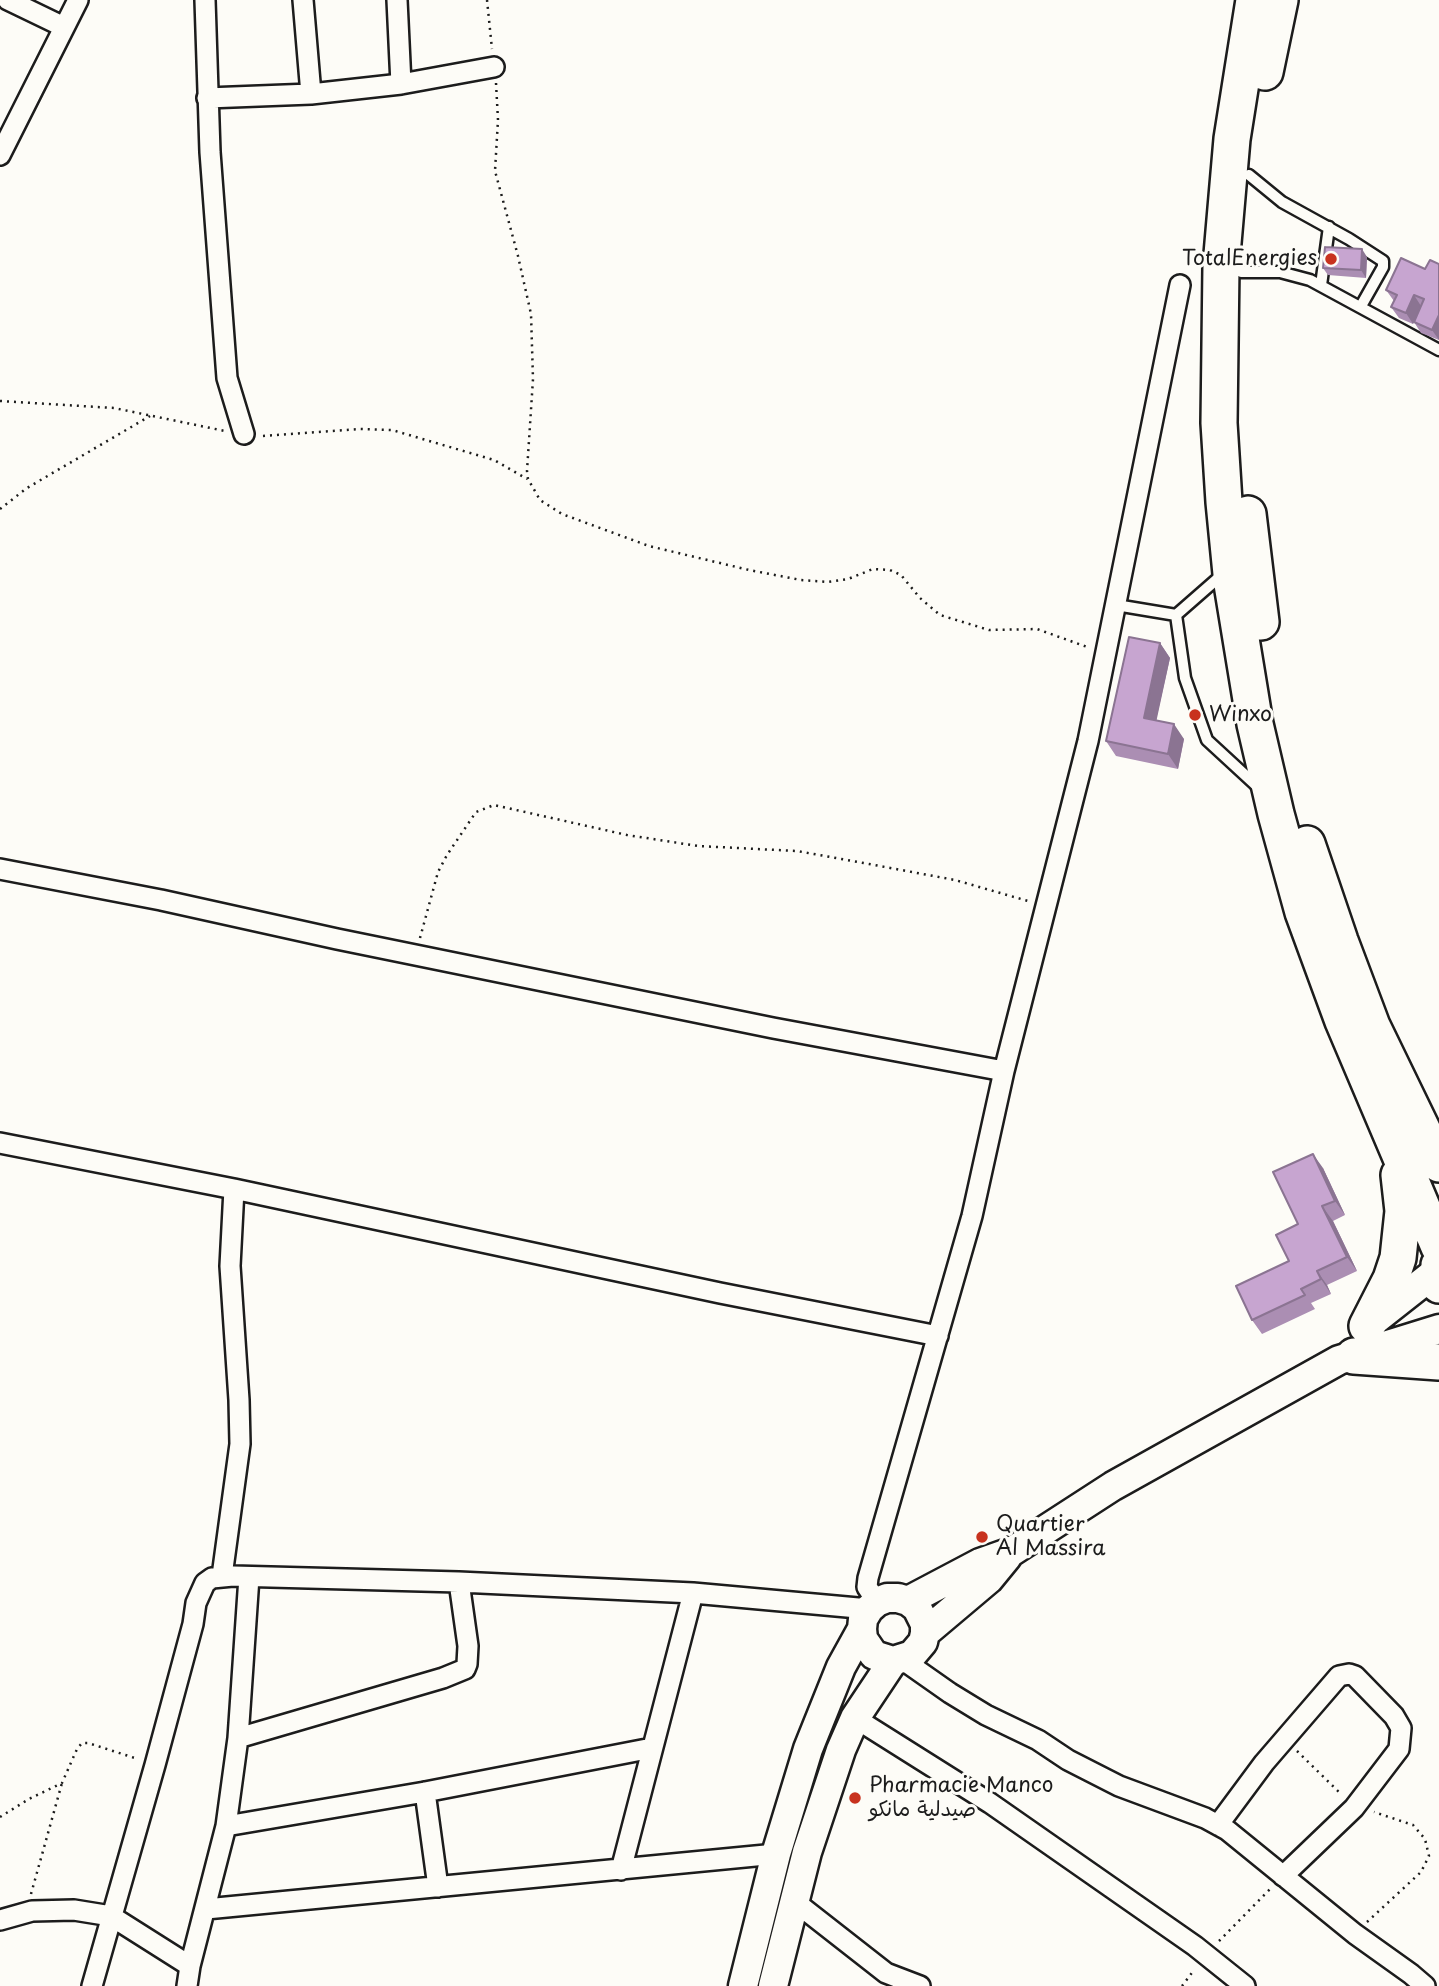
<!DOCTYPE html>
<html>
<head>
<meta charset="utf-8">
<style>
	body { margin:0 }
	canvas { display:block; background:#fdfcf7 }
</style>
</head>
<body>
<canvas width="1439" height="1986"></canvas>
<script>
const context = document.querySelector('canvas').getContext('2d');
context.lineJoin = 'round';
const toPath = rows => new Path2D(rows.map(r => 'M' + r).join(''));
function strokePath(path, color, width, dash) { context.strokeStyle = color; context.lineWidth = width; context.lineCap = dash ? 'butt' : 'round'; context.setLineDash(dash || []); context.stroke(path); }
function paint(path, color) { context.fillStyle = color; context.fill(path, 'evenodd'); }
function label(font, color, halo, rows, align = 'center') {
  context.font = font + ' "Playpen Sans","Playpen Sans Arabic",sans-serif'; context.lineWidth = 6; context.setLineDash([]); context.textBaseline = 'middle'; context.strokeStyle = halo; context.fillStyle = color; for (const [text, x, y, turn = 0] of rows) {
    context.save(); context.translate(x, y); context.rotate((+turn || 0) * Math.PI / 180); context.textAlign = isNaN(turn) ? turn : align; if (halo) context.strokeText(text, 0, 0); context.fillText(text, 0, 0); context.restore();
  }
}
const lane = toPath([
	[1249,175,1282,202,1349,239,1383,261,1383,267,1361,306],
	[1241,272,1280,272,1310,280,1439,350],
	[1321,285,1329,227],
	[1116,605,1176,615],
	[1176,615,1185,678,1207,740,1258,787],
	[1176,615,1224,573]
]);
const street = toPath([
	[8,0,64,27],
	[205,0,210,152,227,378,244,434],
	[397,0,401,84],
	[311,94,401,84,494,67],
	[207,98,311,94,303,0],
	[0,155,78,0],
	[0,869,161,900,337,939,773,1028,1004,1071],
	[0,1143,234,1189],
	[222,1576,240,1444,239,1400,230,1266,234,1189,720,1293,938,1336],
	[877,1602,867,1587,868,1578,972,1216,1004,1071,1088,741,1180,285],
	[903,1660,950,1693,986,1715,1038,1740,1068,1760,1119,1786,1205,1818,1227,1830,1355,1934,1411,1974,1425,1986],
	[855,1718,990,1803,1195,1946,1245,1986],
	[238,1738,443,1678,465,1669,467,1664,468,1646,459,1582],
	[425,1792,438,1887],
	[1218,1825,1264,1763,1339,1676,1349,1674,1355,1676,1394,1716,1401,1728,1399,1749,1354,1808,1283,1876],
	[226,1826,425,1792,652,1748],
	[621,1870,693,1593],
	[794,1901,886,1973,920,1986],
	[206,1909,776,1854],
	[0,1920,32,1911,74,1910,111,1916,190,1966],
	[92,1986,155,1765,193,1624,196,1603,205,1583,212,1578,233,1576,459,1582,693,1593,869,1609],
	[187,1986,190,1966,226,1826,238,1738,249,1577]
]);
const secondary = toPath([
	[1371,1323,1437,1271],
	[908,1601,980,1563,1011,1552,1113,1486,1339,1360,1439,1329],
	[925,1633,989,1579,1007,1557],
	[743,1986,776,1854,808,1749,841,1667,862,1629,863,1619,869,1609,877,1602,887,1598,898,1598,908,1601,917,1608,925,1624,925,1633,923,1642,912,1655,893,1661,874,1655,863,1639,862,1629],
	[773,1986,807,1852,841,1750,855,1718,893,1661]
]);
const highway = toPath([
	[1254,0,1232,139,1221,266,1219,423,1224,502,1232,584,1255,724,1276,814,1303,912,1343,1021,1439,1247],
	[1265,72,1280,0],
	[1248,514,1261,622],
	[1307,844,1340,941,1372,1026,1439,1164],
	[1439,1265,1439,1285],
	[1367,1326,1391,1279,1398,1258,1403,1211,1399,1175],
	[1354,1356,1439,1362]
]);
strokePath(lane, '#1c1c1c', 15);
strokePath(street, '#1c1c1c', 24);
strokePath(secondary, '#1c1c1c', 33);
strokePath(highway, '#1c1c1c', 40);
strokePath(toPath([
	[487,0,492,49],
	[496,83,498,120,495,171,518,256,531,314,533,379,527,471,528,479,540,500,562,514,649,546,749,570,801,580,828,582,848,579,873,569,890,570,901,575,920,598,940,615,989,630,1037,629,1090,648],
	[0,401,114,408,225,431],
	[263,436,360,429,392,430,494,460,527,479],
	[0,509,27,488,150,416],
	[420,938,438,872,447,855,476,812,494,805,627,835,698,846,797,851,869,864,955,880,1028,901],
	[1297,1751,1342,1795],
	[0,1817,29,1799,62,1783,77,1749,82,1743,88,1743,138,1759],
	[31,1894,62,1783],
	[1367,1922,1421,1872,1429,1856,1425,1839,1413,1825,1374,1812],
	[1219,1941,1271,1888],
	[1182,1986,1194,1970]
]), '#1c1c1c', 2.5, [2, 5]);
strokePath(lane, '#fdfcf7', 10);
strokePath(street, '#fdfcf7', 19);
strokePath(secondary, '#fdfcf7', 28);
strokePath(highway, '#fdfcf7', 35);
paint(toPath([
	[1367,257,1366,278,1328,275,1323,268],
	[1439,264,1439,340,1421,333,1414,322,1413,324,1399,318,1391,307,1394,301,1386,290,1425,269],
	[1160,643,1170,658,1156,720,1184,739,1178,769,1116,756,1106,741],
	[1323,1168,1345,1215,1333,1221,1357,1271,1327,1285,1331,1294,1311,1303,1315,1309,1262,1334,1252,1320,1289,1261]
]), '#ab8eb3');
paint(toPath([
	[1362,249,1367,257,1366,278,1361,270],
	[1414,295,1421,306,1413,324,1406,313],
	[1439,315,1439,340,1432,330],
	[1160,643,1170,658,1154,732,1144,718],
	[1174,724,1184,739,1178,769,1168,754],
	[1313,1154,1323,1168,1345,1215,1335,1201],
	[1322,1206,1333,1221,1357,1271,1347,1257],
	[1317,1271,1327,1285,1331,1294,1321,1279]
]), '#8b7492');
const building = toPath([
	[1325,247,1362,249,1361,270,1323,268,1325,247],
	[1401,258,1425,269,1430,260,1439,264,1439,315,1432,330,1414,322,1424,299,1414,295,1406,313,1391,307,1397,295,1386,290,1401,258],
	[1129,637,1160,643,1144,718,1174,724,1168,754,1106,741,1129,637],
	[1313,1154,1335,1201,1322,1206,1347,1257,1317,1271,1321,1279,1301,1289,1305,1295,1252,1320,1236,1286,1289,1261,1276,1235,1298,1224,1273,1172,1313,1154]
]);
paint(building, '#c7a5d0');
strokePath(building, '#8b7492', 2);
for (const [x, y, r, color] of [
	[1331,259,7,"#c8321e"],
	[1195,715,7,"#c8321e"],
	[982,1537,7,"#c8321e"],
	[855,1798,7,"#c8321e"]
]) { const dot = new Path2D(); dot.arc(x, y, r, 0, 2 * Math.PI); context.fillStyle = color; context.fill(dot); strokePath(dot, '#fdfcf7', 2.5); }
label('21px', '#1c1c1c', '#fdfcf7', [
	["TotalEnergies",1317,259,"right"],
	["Winxo",1209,715],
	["Quartier",996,1525],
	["Al Massira",996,1549],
	["Pharmacie Manco",869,1786],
	["صيدلية مانكو",869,1810]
], 'left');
</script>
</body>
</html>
